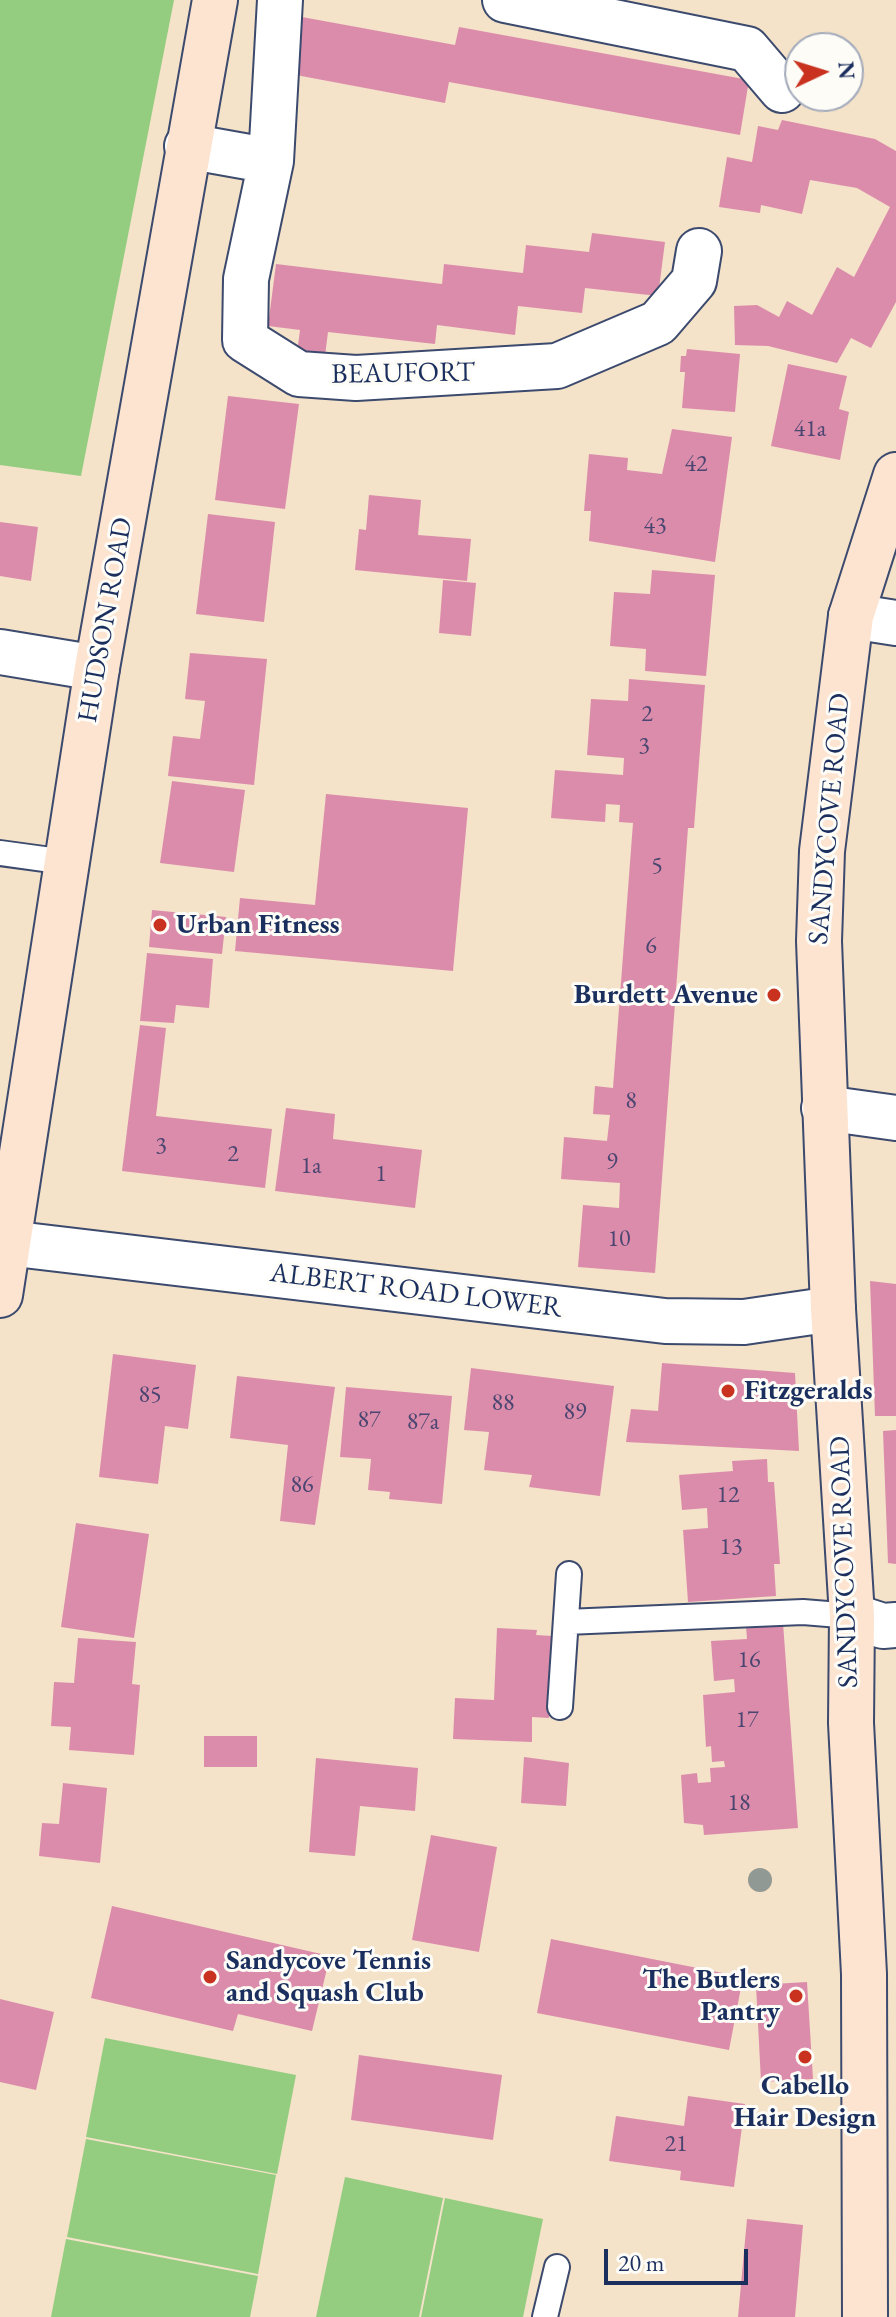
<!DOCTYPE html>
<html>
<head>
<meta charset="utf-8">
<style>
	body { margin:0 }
	#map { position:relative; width:896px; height:2317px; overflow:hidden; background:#f4e2c9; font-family:"EB Garamond",serif }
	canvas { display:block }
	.north { position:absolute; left:784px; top:32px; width:80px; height:80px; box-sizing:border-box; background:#fdfcf7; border:2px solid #a3aaba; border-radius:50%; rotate:86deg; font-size:22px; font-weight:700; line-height:32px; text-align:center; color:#1b2f5e }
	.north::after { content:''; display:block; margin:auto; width:28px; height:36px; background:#c8321e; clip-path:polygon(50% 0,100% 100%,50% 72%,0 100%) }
	.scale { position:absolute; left:604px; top:2249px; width:144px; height:36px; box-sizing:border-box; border:4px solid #1b2f5e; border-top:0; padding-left:10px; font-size:24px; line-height:28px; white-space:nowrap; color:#1b2f5e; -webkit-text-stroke:6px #fdfcf7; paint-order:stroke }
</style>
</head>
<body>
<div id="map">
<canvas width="896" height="2317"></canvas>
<div class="north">N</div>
<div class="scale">20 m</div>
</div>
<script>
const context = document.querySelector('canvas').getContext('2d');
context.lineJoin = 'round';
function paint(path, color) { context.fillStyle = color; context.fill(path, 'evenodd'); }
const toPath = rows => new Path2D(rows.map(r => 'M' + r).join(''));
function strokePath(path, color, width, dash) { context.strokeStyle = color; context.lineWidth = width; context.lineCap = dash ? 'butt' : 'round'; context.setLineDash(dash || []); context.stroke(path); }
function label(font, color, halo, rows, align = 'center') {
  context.font = font + ' "EB Garamond",serif'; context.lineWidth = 6; context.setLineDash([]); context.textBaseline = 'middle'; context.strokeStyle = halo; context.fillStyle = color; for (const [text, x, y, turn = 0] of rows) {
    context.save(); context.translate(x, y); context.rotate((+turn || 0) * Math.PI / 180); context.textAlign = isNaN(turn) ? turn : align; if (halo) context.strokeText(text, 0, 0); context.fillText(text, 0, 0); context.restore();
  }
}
paint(toPath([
	[0,0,174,0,81,476,0,465],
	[105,2038,296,2075,277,2174,86,2137],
	[86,2139,276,2175,258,2274,67,2237],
	[345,2177,443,2198,419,2317,316,2317],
	[445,2198,543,2219,523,2317,421,2317],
	[66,2239,258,2276,250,2317,51,2317]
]), '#95cd80');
paint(toPath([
	[291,15,455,45,459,27,749,80,740,135,449,82,445,103,280,72],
	[782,120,875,139,896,151,896,302,871,348,851,338,837,363,768,346,735,345,734,306,757,305,779,317,787,301,812,315,837,267,854,277,890,207,857,188,810,180,802,214,761,205,760,213,719,207,727,157,752,162,758,126,778,130],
	[592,233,665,242,658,296,585,288,582,313,518,306,515,335,437,325,435,344,328,332,325,356,297,353,300,330,268,326,276,264,442,284,444,264,523,273,526,245,589,252],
	[687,349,740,354,735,412,682,408,685,372,680,372,681,356,686,356],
	[788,364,847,376,839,409,849,412,840,460,771,446],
	[228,396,299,404,285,509,215,500],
	[672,429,732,437,715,562,589,541,591,511,584,511,589,454,628,458,627,470,662,474],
	[369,495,421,500,418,535,471,539,467,581,355,570,359,529,366,530],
	[208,514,275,522,264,622,196,614],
	[0,522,38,527,31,581,0,576],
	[652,570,715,575,706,676,645,671,646,649,610,646,614,592,650,594],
	[443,580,476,583,471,636,439,633],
	[190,653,267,659,254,785,168,776,173,736,200,739,205,701,185,699],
	[629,679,705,685,694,828,688,828,655,1273,578,1267,583,1205,619,1208,620,1183,561,1179,564,1137,607,1141,610,1115,593,1114,595,1086,613,1088,633,823,619,822,620,805,606,804,605,822,551,818,555,770,623,775,624,758,587,755,591,699,628,701],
	[172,781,245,790,234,872,160,863],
	[326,794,468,808,453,971,235,951,240,898,315,905],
	[152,910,226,917,222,954,149,947],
	[147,953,213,959,209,1008,176,1005,174,1023,140,1021],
	[140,1025,166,1028,156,1116,272,1129,265,1188,122,1171],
	[286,1108,335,1114,333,1139,422,1150,415,1208,275,1191],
	[870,1281,896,1284,896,1416,875,1416],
	[113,1354,196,1365,188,1429,165,1426,158,1484,99,1477],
	[662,1363,795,1373,799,1451,626,1442,631,1409,658,1411],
	[471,1368,614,1386,600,1496,529,1487,532,1475,484,1470,489,1432,464,1430],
	[237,1376,335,1387,315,1525,280,1521,288,1445,230,1438],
	[346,1387,452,1396,442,1504,389,1499,390,1492,368,1490,371,1459,340,1457],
	[896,1430,896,1564,888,1563,883,1431],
	[767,1459,768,1482,774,1482,780,1564,774,1564,776,1596,688,1602,683,1530,708,1528,707,1508,682,1510,679,1475,733,1471,732,1461],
	[76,1523,149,1534,134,1638,61,1627],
	[783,1623,798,1828,704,1835,703,1825,684,1823,681,1775,697,1773,698,1783,711,1782,710,1768,725,1767,724,1761,712,1762,711,1746,706,1747,703,1695,735,1692,734,1679,714,1681,711,1641,747,1639,746,1626],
	[497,1628,537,1630,536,1635,552,1636,549,1718,532,1717,532,1742,453,1739,455,1698,494,1700],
	[78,1638,136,1642,132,1684,140,1685,134,1755,69,1750,71,1727,51,1726,54,1682,74,1683],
	[204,1736,257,1736,257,1767,204,1767],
	[524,1757,569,1763,566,1806,521,1803],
	[316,1758,418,1768,415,1811,360,1806,355,1856,309,1852],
	[63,1783,107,1788,100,1863,39,1856,42,1823,59,1824],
	[431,1835,497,1847,479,1952,412,1940],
	[112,1906,330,1956,312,2031,238,2014,233,2031,91,1998],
	[551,1939,743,1977,729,2050,537,2013],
	[807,1982,813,2079,761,2082,756,1985],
	[0,1999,54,2012,36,2090,0,2082],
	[359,2055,502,2075,493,2140,351,2120],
	[688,2096,745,2104,734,2187,680,2180,681,2171,609,2161,616,2116,684,2126],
	[747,2219,803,2225,795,2317,738,2317]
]), '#dc8cab');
const lane = toPath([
	[0,853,66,862],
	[566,1622,803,1612,852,1616],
	[560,1707,569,1574],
	[545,2317,557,2267]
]);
const street = toPath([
	[505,0,747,49,782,90],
	[187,146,271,161,280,0],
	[271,161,246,279,245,340,299,374,356,378,557,366,658,323,694,281,699,251],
	[851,616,896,623],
	[0,652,97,668],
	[824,1108,896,1118],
	[0,1242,665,1321,744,1322,833,1309],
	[852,1616,883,1626,896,1625]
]);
const secondary = toPath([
	[0,1295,97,668,215,0],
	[865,2317,864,1974,851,1723,852,1616,833,1309,819,941,822,851,851,616,896,475]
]);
strokePath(lane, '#3c4a6e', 28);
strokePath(street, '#3c4a6e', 48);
strokePath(secondary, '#3c4a6e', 48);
strokePath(lane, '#fff', 24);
strokePath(street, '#fff', 44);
strokePath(secondary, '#fde4d1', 44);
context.fillStyle = '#919994';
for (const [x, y] of [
	[760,1880]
]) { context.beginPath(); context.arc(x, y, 12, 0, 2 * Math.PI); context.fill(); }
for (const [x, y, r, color] of [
	[160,925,8,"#c8321e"],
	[774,995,8,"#c8321e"],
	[728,1391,8,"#c8321e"],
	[210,1977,8,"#c8321e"],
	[796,1996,8,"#c8321e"],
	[805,2057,8,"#c8321e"]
]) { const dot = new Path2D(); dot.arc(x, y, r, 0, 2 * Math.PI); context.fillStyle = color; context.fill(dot); strokePath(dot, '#fdfcf7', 3); }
label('24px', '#4b4671', null, [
	["41a",810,429],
	["42",696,464],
	["43",655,526],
	["2",647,714],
	["3",644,746],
	["5",657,866],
	["6",651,946],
	["8",631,1101],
	["3",161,1146],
	["2",233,1154],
	["9",612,1162],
	["1a",311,1166],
	["1",381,1174],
	["10",619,1239],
	["85",150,1395],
	["88",503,1403],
	["89",575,1412],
	["87",369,1420],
	["87a",423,1422],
	["86",302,1485],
	["12",728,1495],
	["13",731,1547],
	["16",749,1660],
	["17",747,1720],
	["18",739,1803],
	["21",676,2144]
]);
label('28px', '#1b2f5e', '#fdfcf7', [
	["BEAUFORT",403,374,-1],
	["HUDSON ROAD",106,620,-80],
	["SANDYCOVE ROAD",830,819,-85],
	["ALBERT ROAD LOWER",416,1291,7],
	["SANDYCOVE ROAD",845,1562,-92]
]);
label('bold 28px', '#1b2f5e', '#fdfcf7', [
	["Urban Fitness",176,925],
	["Burdett Avenue",758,995,"right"],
	["Fitzgeralds",744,1391],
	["Sandycove Tennis",226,1961],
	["and Squash Club",226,1993],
	["The Butlers",780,1980,"right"],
	["Pantry",780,2012,"right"],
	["Cabello",805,2086,"center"],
	["Hair Design",805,2118,"center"]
], 'left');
</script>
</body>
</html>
